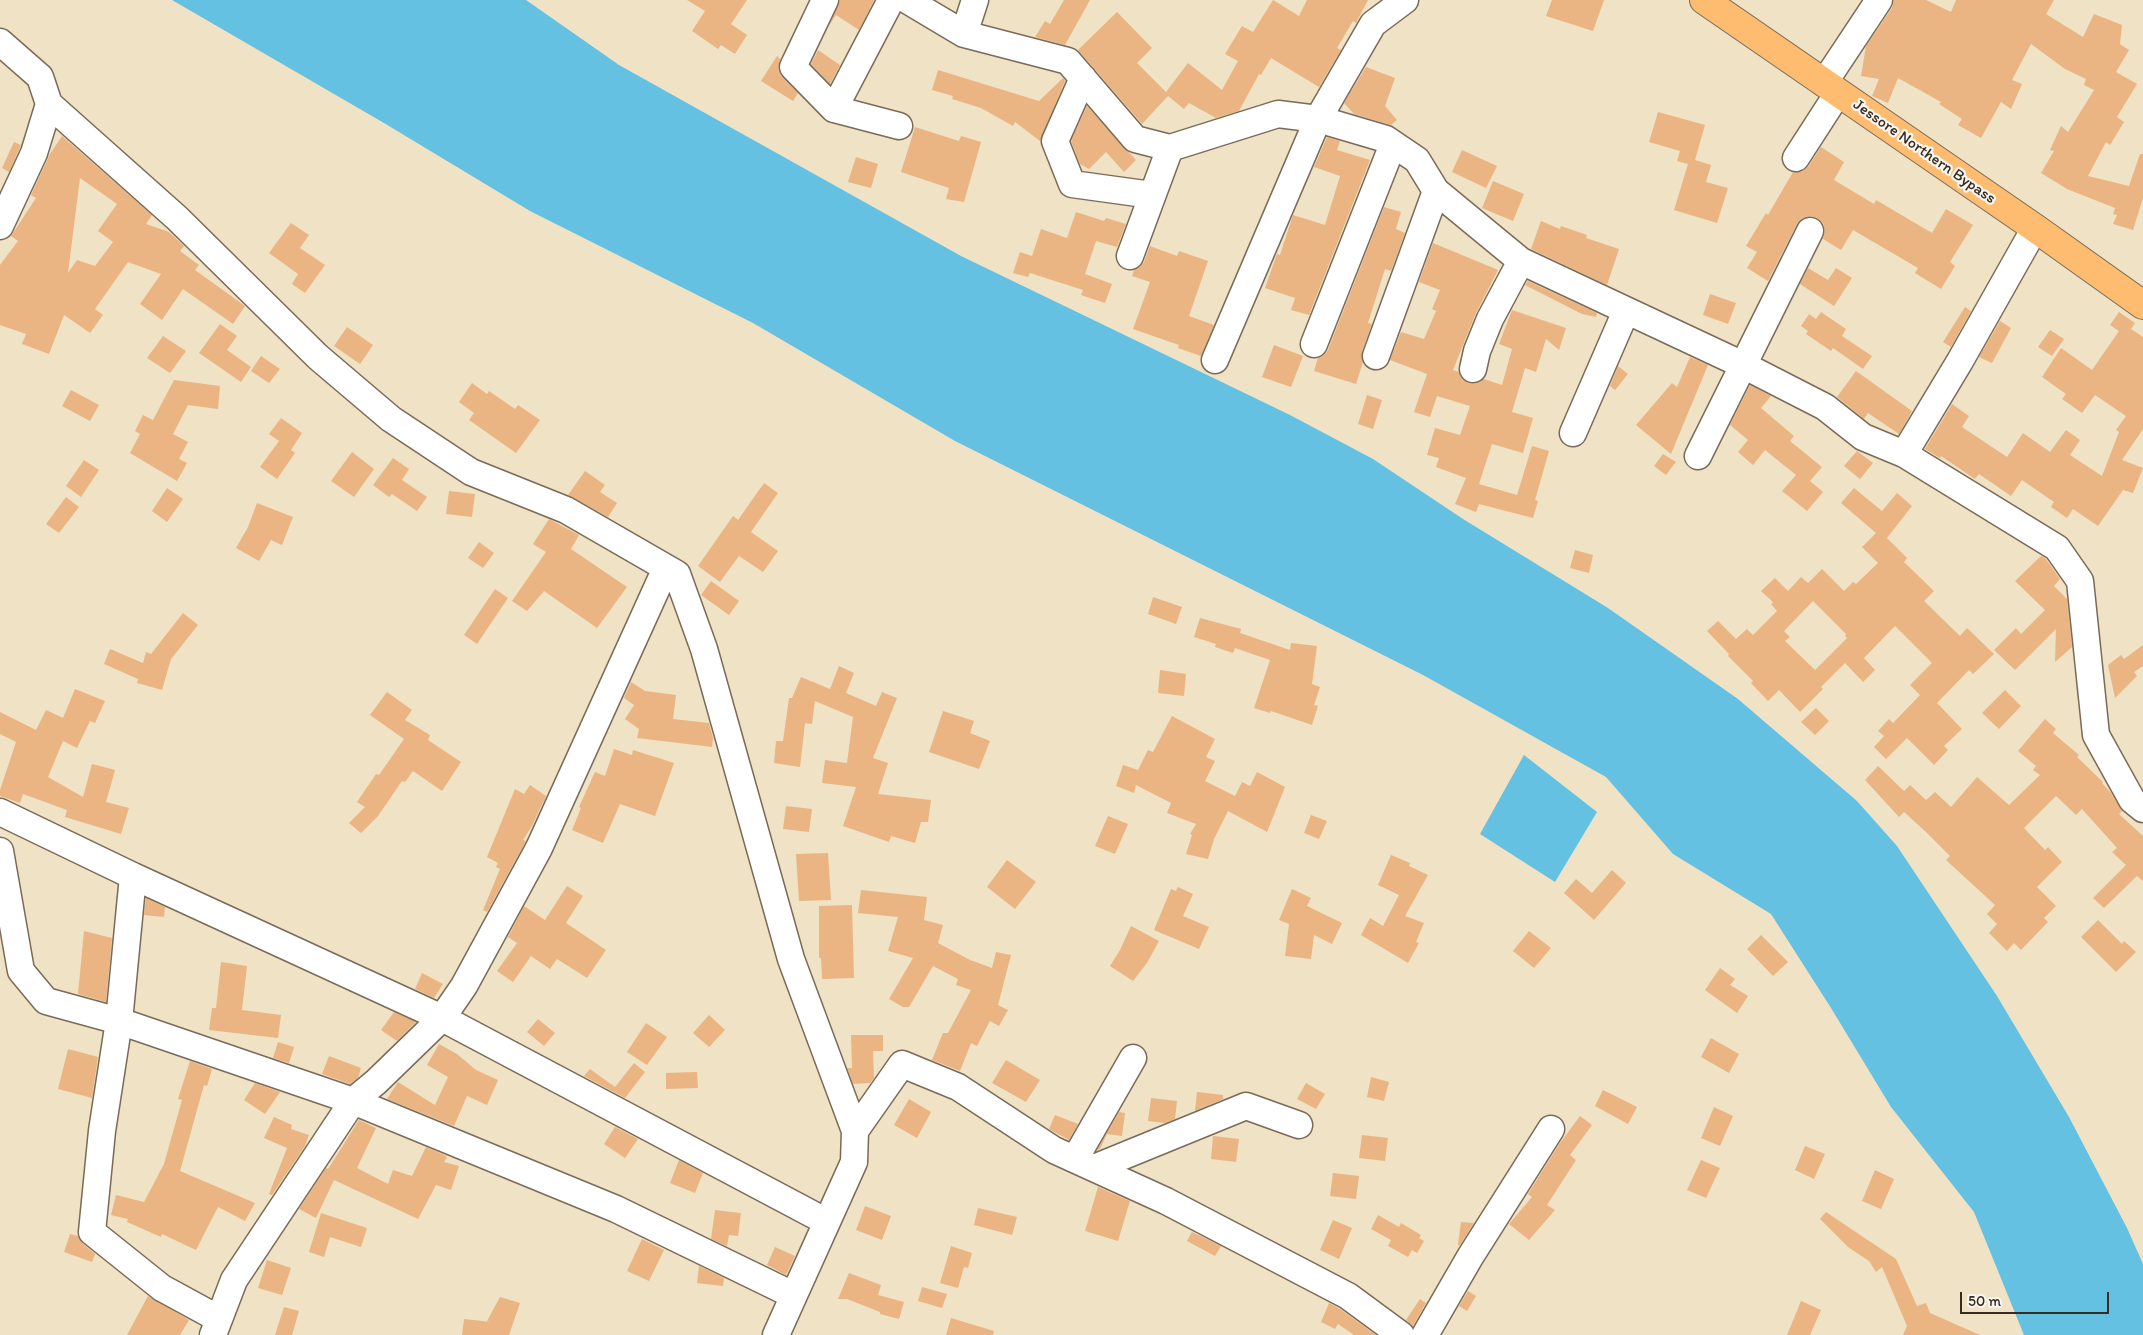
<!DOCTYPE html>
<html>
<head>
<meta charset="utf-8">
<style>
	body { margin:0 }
	#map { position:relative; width:2143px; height:1335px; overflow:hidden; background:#efe2c5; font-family:Itim,sans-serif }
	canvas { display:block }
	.scale { position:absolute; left:1960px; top:1292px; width:149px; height:22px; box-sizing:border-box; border:2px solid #3b2a1e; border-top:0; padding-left:6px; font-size:15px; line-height:18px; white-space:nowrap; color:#3b2a1e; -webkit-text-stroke:4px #f6f6f2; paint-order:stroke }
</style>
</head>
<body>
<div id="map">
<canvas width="2143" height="1335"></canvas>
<div class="scale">50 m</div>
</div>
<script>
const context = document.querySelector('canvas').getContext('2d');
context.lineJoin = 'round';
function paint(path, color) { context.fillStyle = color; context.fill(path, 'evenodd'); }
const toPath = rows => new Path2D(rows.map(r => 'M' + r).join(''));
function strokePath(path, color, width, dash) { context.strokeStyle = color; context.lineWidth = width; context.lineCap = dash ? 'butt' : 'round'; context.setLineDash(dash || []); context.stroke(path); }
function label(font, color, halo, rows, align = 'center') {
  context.font = font + ' Itim,sans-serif'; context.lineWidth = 4.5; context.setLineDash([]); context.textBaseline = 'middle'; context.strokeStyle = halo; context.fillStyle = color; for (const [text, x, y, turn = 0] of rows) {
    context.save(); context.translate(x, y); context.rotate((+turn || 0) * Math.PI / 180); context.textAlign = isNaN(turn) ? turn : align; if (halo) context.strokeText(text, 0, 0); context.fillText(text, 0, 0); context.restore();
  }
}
paint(toPath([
	[172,0,526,0,619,65,961,256,1290,415,1373,459,1463,519,1608,608,1738,699,1857,801,1897,846,1997,996,2069,1117,2127,1228,2143,1264,2143,1335,2024,1335,1974,1212,1891,1107,1831,1008,1771,914,1673,854,1606,777,1423,675,955,441,753,323,530,211,384,123],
	[1524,755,1597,812,1555,882,1480,834]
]), '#64c1e2');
paint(toPath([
	[687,0,747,0,731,24,747,35,735,54,721,45,718,49,692,31,705,11],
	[840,0,874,0,859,30,836,15,829,26],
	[1064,0,1090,0,1065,45,1035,37,1045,21,1050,24],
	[1273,0,1299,16,1307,0,1368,0,1356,23,1353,21,1337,48,1341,50,1319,87,1271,58,1261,75,1259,74,1239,111,1216,118,1189,103,1184,109,1168,96,1142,124,1078,50,1117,12,1152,48,1137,63,1166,92,1188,63,1222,90,1238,61,1225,54,1242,26,1253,32],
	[1552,0,1604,0,1593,31,1546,16],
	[1894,0,1926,0,1951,12,1956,0,2054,0,2046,14,2083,37,2094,14,2122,25,2120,44,2129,50,2116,72,2137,84,2117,117,2124,122,2110,145,2106,142,2088,176,2129,186,2140,154,2143,154,2143,198,2133,230,2113,224,2117,215,2113,214,2115,208,2067,189,2041,173,2054,151,2050,150,2061,126,2068,132,2094,90,2084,85,2086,79,2065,69,2031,44,2012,80,2022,84,2011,109,2001,102,1981,138,1958,125,1962,119,1939,104,1941,102,1898,78,1888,103,1872,96,1879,79,1861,76,1866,46,1892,8],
	[818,50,840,65,830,84,811,64],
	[777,56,780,59,778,69,782,77,798,93,793,101,761,81],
	[1366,67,1395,78,1385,106,1397,120,1391,125,1354,114,1344,103],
	[938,70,1039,101,1063,78,1065,81,1040,141,1015,122,1013,126,981,108,952,99,953,96,932,90],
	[1087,106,1136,160,1124,172,1106,152,1089,169,1080,164,1071,141],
	[1658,112,1705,125,1695,160,1711,165,1706,182,1728,188,1717,223,1674,210,1688,164,1677,161,1680,151,1649,142],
	[915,127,959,141,961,136,981,142,964,202,946,199,949,188,901,172],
	[62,136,152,215,146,224,169,232,184,246,180,251,199,265,195,270,245,306,233,324,183,289,162,320,140,304,161,274,128,262,95,309,103,315,90,333,64,315,49,354,22,344,26,334,0,325,0,265,18,241,11,236,36,198,31,195,50,154],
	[80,178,117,204,98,231,113,242,95,266,77,260,68,273],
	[1327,137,1340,141,1337,150,1370,160,1309,315,1291,310,1295,298,1265,288,1277,254,1280,255,1293,215,1325,225,1340,176,1314,167],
	[14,142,21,145,9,172,2,168],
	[1821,147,1844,162,1834,180,1874,204,1876,200,1932,233,1946,209,1973,225,1950,262,1955,266,1941,289,1915,273,1918,268,1853,230,1841,250,1823,239,1825,231,1823,223,1817,218,1810,216,1802,218,1797,224,1768,281,1747,268,1757,252,1746,246,1766,213,1768,215,1793,172,1802,172,1808,167],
	[1462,150,1497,166,1486,188,1452,172],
	[856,157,878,164,871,188,848,182],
	[1493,181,1524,194,1513,221,1482,208],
	[1384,207,1401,212,1396,229,1405,233,1391,271,1385,269,1368,323,1372,324,1362,351,1363,362,1356,384,1314,371,1318,358,1324,355,1328,350],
	[1076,212,1104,221,1106,218,1126,224,1117,247,1096,241,1085,274,1112,284,1105,303,1081,295,1083,290,1030,273,1028,277,1013,273,1020,252,1032,256,1041,229,1067,238],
	[1541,221,1560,229,1561,226,1587,235,1586,238,1619,249,1607,285,1531,249],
	[291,223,309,235,300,248,325,265,305,293,292,284,298,274,269,253],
	[1433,243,1498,270,1476,313,1453,370,1459,372,1463,380,1470,384,1477,383,1484,379,1502,385,1512,349,1499,344,1512,310,1566,328,1559,350,1546,339,1536,372,1525,368,1512,412,1533,418,1523,453,1492,444,1479,484,1517,495,1532,446,1549,451,1535,500,1538,501,1533,518,1479,504,1476,512,1455,504,1466,478,1436,467,1439,458,1427,455,1435,428,1460,435,1470,406,1437,396,1430,417,1414,412,1427,374,1390,360,1401,332,1424,339,1436,311,1432,309,1440,290,1419,282],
	[1150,246,1177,256,1179,251,1208,261,1189,316,1214,325,1201,356,1178,348,1179,345,1133,329,1150,282,1132,276,1134,270,1140,267,1144,262],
	[1808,268,1828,280,1836,268,1852,278,1834,306,1800,284],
	[1528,281,1597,313,1596,317,1582,314,1525,285],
	[1710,294,1736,303,1728,324,1703,315],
	[1965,307,1971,311,1951,347,1943,342],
	[1821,312,1846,329,1842,336,1872,356,1863,369,1833,348,1831,351,1806,334,1808,331,1801,326,1809,314,1816,319],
	[2119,312,2135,323,2131,329,2143,337,2143,429,2122,460,2143,468,2133,493,2123,490,2098,526,2073,509,2067,518,2051,507,2054,502,2022,480,2011,496,1979,474,1975,479,1941,456,1940,458,1925,449,1952,404,1969,416,1962,427,2007,457,2023,433,2050,452,2066,430,2080,440,2070,455,2102,476,2119,432,2116,430,2126,416,2095,395,2082,413,2062,399,2066,394,2042,377,2061,348,2092,370,2119,331,2110,325],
	[2000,321,2011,328,1992,363,1979,357],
	[220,324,237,336,227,350,251,367,241,382,199,353],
	[347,327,373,345,360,364,334,346],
	[2050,330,2064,339,2052,356,2038,347],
	[163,336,186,351,170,373,147,358],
	[1274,345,1303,356,1291,387,1262,377],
	[261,356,280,369,269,383,251,371],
	[1690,357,1708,365,1671,454,1636,425,1672,383,1677,387],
	[1618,366,1628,374,1615,390,1610,386],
	[1856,371,1912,411,1899,434,1868,413,1864,419,1837,397],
	[174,380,220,386,218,409,188,405,173,434,188,442,179,459,187,463,177,481,130,453,140,434,135,431,143,415,153,420],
	[472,383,487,394,489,391,515,409,518,405,540,420,516,453,469,420,474,413,459,402],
	[1750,385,1771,396,1761,408,1794,436,1790,441,1822,467,1810,481,1823,492,1807,511,1782,491,1796,475,1765,450,1753,465,1738,452,1748,440,1730,425],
	[71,390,99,405,90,421,62,406],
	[1367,395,1382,400,1373,429,1358,424],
	[281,418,302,433,291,450,295,453,277,479,260,467,279,441,269,434],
	[1857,451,1873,463,1860,479,1844,466],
	[352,452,374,469,354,497,331,481],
	[1663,454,1676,462,1666,475,1654,466],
	[393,458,409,469,402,480,427,497,417,511,392,494,389,497,373,485],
	[84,460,99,470,81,497,66,486],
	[585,471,605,485,600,492,617,503,608,517,568,495],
	[764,483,778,493,751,532,778,551,763,572,739,556,720,582,698,566,733,516,738,520],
	[167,488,183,499,167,522,152,511],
	[1854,488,1882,511,1897,493,1912,506,1887,538,1907,558,1904,562,1934,591,1924,601,1960,636,1967,628,1994,654,1973,674,1969,670,1937,703,1962,729,1944,746,1948,750,1934,765,1907,738,1886,759,1874,747,1884,736,1878,731,1889,719,1893,723,1920,695,1910,685,1932,663,1895,626,1864,658,1875,670,1863,682,1845,663,1821,687,1823,689,1800,712,1779,690,1768,701,1751,683,1753,681,1728,656,1729,654,1707,631,1718,621,1736,639,1747,629,1753,635,1777,611,1771,604,1773,602,1761,591,1775,578,1788,591,1801,577,1808,583,1822,569,1844,591,1853,582,1856,584,1878,563,1862,547,1876,533,1841,503],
	[1813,601,1846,634,1845,636,1847,638,1815,670,1785,641,1790,637,1784,631],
	[449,491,475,494,472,517,446,514],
	[66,497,79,507,59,533,46,524],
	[257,503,293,517,282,545,271,540,259,561,236,548,248,527],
	[549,519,579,535,571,549,627,587,597,628,544,591,527,611,512,601,546,552,533,544],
	[479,542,494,553,483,568,468,558],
	[1575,550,1593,555,1589,573,1570,568],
	[2041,556,2046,559,2060,579,2054,586,2067,599,2072,647,2055,662,2056,629,2015,670,1994,650,2016,628,2021,634,2045,610,2015,581],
	[711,581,739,601,729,615,701,595],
	[495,589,508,598,477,644,464,635],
	[1153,597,1182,607,1176,624,1148,614],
	[183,613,198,625,171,659,162,690,137,683,138,679,104,664,110,649,143,663,146,652,151,654],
	[1200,618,1241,629,1240,633,1290,650,1291,643,1317,646,1312,684,1320,687,1314,705,1318,706,1312,725,1271,711,1270,713,1254,708,1270,660,1235,648,1233,653,1215,647,1216,644,1194,637],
	[2143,645,2143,666,2134,672,2137,676,2115,698,2108,665,2121,655,2124,659],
	[839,666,854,673,846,693,876,706,882,692,897,698,873,758,888,763,878,794,931,800,928,822,921,822,915,843,891,836,889,842,843,826,856,787,822,783,825,760,847,763,853,717,815,701,812,724,805,723,800,767,774,763,776,741,783,741,789,698,792,698,801,677,830,689],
	[1160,670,1186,674,1184,696,1158,693],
	[631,682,645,691,676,695,673,719,709,723,713,738,712,747,637,738,639,729,625,719,634,705,624,698],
	[75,689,105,701,95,723,90,721,77,748,63,741,48,777,83,797,92,764,115,770,106,802,129,808,121,834,65,817,67,810,23,794,20,803,0,796,0,790,16,742,0,734,0,712,36,730,46,710,63,718],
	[2005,690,2021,706,1999,729,1982,713],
	[387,692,412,710,405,720,430,735,428,740,461,762,442,791,413,771,405,782,402,781,378,816,361,833,349,823,365,807,357,802,376,774,379,775,404,739,370,715],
	[1816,708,1829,721,1815,735,1801,722],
	[943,711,974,721,970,733,990,741,979,769,929,752],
	[1172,716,1215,739,1206,757,1215,761,1205,781,1235,796,1242,782,1250,786,1257,772,1285,787,1267,832,1228,811,1214,839,1208,859,1186,854,1192,835,1190,834,1196,824,1167,813,1171,803,1136,785,1134,793,1116,786,1123,765,1138,770,1148,750,1153,752],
	[2045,719,2056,729,2053,733,2079,755,2077,757,2103,782,2102,783,2111,793,2122,811,2119,814,2143,836,2143,881,2137,876,2104,908,2093,898,2126,865,2112,852,2117,848,2082,809,2076,815,2056,796,2024,828,2045,850,2048,847,2062,862,2037,887,2056,906,2044,918,2048,922,2021,950,2014,943,2007,951,1989,933,1997,924,1987,914,1995,905,1946,860,1950,856,1926,832,1904,812,1899,817,1865,780,1878,766,1904,791,1910,785,1926,800,1935,792,1951,807,1977,777,2009,805,2040,775,2033,770,2036,766,2018,751],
	[614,749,632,755,633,750,674,763,655,816,620,804,603,843,572,830,581,808,579,807,595,772,605,776],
	[530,785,546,796,532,826,523,840,526,841,487,912,483,910,500,869,496,867,498,863,487,857,515,789,524,794],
	[786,806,812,809,809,832,783,829],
	[1311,815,1327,821,1319,839,1304,833],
	[1108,816,1128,824,1115,854,1095,846],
	[828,853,831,900,799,901,796,854],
	[1391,855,1410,863,1409,866,1428,875,1405,916,1424,923,1416,942,1419,943,1408,963,1361,935,1370,918,1383,926,1399,895,1378,885],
	[1007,860,1036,882,1015,909,987,887],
	[1612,870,1626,883,1594,920,1564,893,1576,879,1592,893],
	[567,886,583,896,566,923,606,950,587,978,557,959,550,969,531,956,513,982,497,971,517,943,508,937,524,906,545,920],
	[1178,887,1193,894,1183,916,1209,927,1199,949,1154,930,1171,889,1176,891],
	[1292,889,1311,898,1307,906,1342,923,1332,944,1314,935,1311,959,1285,956,1289,924,1279,920],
	[861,890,927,897,924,920,943,925,938,943,970,960,992,968,996,952,1011,955,998,1005,1008,1010,999,1026,990,1021,977,1046,971,1043,960,1071,932,1060,943,1033,948,1033,971,990,956,985,958,979,933,966,909,1007,903,1007,889,999,913,958,888,951,898,917,858,913],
	[146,898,165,907,164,917,144,915],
	[852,905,854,978,822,979,821,958,819,958,819,906],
	[2098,920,2122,944,2124,941,2136,952,2116,972,2081,937],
	[1131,926,1159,941,1147,963,1133,981,1110,966,1120,950],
	[84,931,112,938,106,1002,78,994],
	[1529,931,1551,948,1534,968,1513,951],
	[1761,935,1788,962,1773,976,1747,949],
	[221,962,247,966,242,1010,281,1015,278,1038,209,1030,212,1008,216,1008],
	[1720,968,1735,979,1730,985,1748,996,1737,1013,1705,990],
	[422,973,443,984,434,998,415,989],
	[394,1012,416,1022,397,1041,381,1030],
	[709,1015,725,1030,709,1047,693,1033],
	[538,1019,555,1033,544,1046,527,1032],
	[646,1023,667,1037,647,1065,627,1052],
	[851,1035,883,1035,883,1051,873,1051,874,1078,870,1083,853,1084,847,1068,852,1068],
	[1711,1038,1739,1054,1729,1073,1701,1057],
	[278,1042,294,1047,289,1063,273,1058],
	[439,1044,457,1054,476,1070,498,1080,487,1105,467,1096,454,1126,387,1099,398,1082,435,1105,448,1077,427,1065],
	[68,1049,98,1057,92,1098,58,1089],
	[329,1056,361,1068,358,1078,350,1084,322,1074],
	[1006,1060,1040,1080,1026,1102,992,1083],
	[190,1061,212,1069,207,1086,204,1085,180,1171,255,1203,245,1221,218,1207,196,1250,162,1234,161,1237,127,1222,128,1219,111,1215,116,1195,144,1202,164,1164,182,1100,178,1099],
	[634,1063,645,1072,625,1098,584,1076,590,1069,615,1087],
	[697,1072,698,1088,666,1089,666,1073],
	[1371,1077,1389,1082,1384,1101,1367,1097],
	[255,1083,280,1092,265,1114,244,1100],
	[1306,1083,1325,1094,1316,1109,1297,1099],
	[1603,1090,1637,1107,1628,1124,1595,1106],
	[1197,1092,1223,1095,1223,1099,1195,1111],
	[1151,1098,1177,1101,1175,1119,1165,1123,1148,1121],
	[909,1099,931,1112,917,1138,894,1125],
	[1714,1107,1733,1116,1720,1146,1701,1138],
	[1119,1112,1125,1113,1122,1136,1107,1134,1100,1149,1097,1150],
	[1055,1115,1078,1124,1069,1140,1049,1129],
	[1580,1116,1592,1125,1570,1155,1576,1160,1547,1205,1555,1210,1529,1240,1509,1224,1532,1197,1528,1194,1560,1143],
	[274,1117,292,1125,291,1129,309,1135,305,1146,272,1195,269,1194,287,1148,264,1138],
	[359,1120,376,1128,357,1168,388,1184,393,1170,412,1176,426,1147,442,1154,447,1157,444,1162,459,1166,451,1190,436,1185,418,1219,334,1180,316,1218,299,1209,326,1168,328,1169],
	[615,1127,638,1139,625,1158,604,1144],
	[1362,1135,1388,1138,1385,1161,1359,1158],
	[1213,1136,1239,1139,1236,1162,1211,1159],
	[1805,1146,1825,1154,1814,1179,1795,1170],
	[679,1160,703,1173,695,1193,670,1183],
	[1701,1160,1720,1168,1706,1198,1687,1190],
	[1875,1170,1894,1179,1881,1209,1862,1201],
	[1333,1173,1359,1176,1356,1199,1330,1196],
	[1098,1187,1130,1201,1118,1241,1085,1231],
	[865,1206,891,1216,882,1240,856,1230],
	[978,1208,1017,1217,1012,1235,974,1225],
	[715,1210,741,1213,738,1236,729,1235,727,1246,711,1239],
	[1826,1212,1896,1259,1917,1306,1926,1303,1930,1313,1980,1335,1903,1335,1907,1326,1882,1267,1876,1272,1869,1261,1848,1247,1820,1219],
	[321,1213,367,1228,361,1247,330,1237,324,1257,309,1252],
	[1378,1215,1399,1227,1401,1223,1421,1235,1419,1238,1424,1241,1417,1253,1412,1250,1408,1257,1388,1246,1391,1240,1371,1229],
	[1333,1220,1352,1228,1339,1259,1320,1250],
	[1461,1222,1474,1223,1460,1245,1458,1245],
	[1192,1232,1221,1246,1215,1256,1187,1241],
	[70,1234,78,1236,83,1244,95,1254,92,1262,64,1252],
	[642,1239,664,1250,649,1281,627,1271],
	[951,1246,972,1253,968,1268,964,1267,958,1288,940,1283],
	[775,1247,795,1256,786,1275,767,1265],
	[267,1260,291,1268,282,1295,258,1288],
	[699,1266,724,1278,723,1286,697,1283],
	[849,1273,881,1285,878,1295,904,1302,899,1319,880,1314,880,1312,847,1299,838,1299],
	[922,1287,947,1294,942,1308,918,1301],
	[1468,1291,1476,1296,1467,1311,1459,1306],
	[148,1296,189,1320,180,1335,127,1335],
	[500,1297,520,1303,509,1335,462,1335,464,1319,491,1322,487,1321],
	[1420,1299,1426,1303,1413,1326,1406,1320],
	[1801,1301,1821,1310,1810,1335,1787,1335],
	[1329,1303,1340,1309,1376,1335,1354,1335,1338,1324,1335,1329,1321,1322],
	[284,1307,299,1311,292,1335,275,1335],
	[951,1318,994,1331,993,1335,946,1335]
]), '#eab583');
const minor = toPath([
	[825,0,793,67,834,109,899,126],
	[907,0,964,34,1068,61,1135,139,1170,148,1278,114,1318,119,1386,139,1417,160,1436,191,1521,261,1743,365,1825,407,1863,437,1904,454,2057,548,2080,581,2096,735,2132,800,2143,809],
	[964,34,975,0],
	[0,42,40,77,49,104,34,153,0,226],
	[1083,78,1055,141,1072,184,1152,195],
	[1824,83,1879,0],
	[49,104,177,218,318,357,391,419,471,472,566,510,677,574,704,649,791,959,855,1131,854,1162,776,1335],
	[834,109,891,0],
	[1796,158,1838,93],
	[1130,256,1170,148],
	[1314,344,1393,144],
	[1376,356,1436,191],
	[1215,360,1318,119,1373,24,1405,0],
	[1473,369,1477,351,1490,319,1521,261],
	[1573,433,1626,311],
	[1904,454,1960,361,2035,228],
	[1698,456,1810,231],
	[0,812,133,876,119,1021,102,1131,92,1232,162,1288,219,1319],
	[0,851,21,971,46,1001,119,1021,353,1101,616,1209,793,1295],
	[133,876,442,1018,827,1222],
	[855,1131,902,1064,958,1087,1054,1150,1166,1201,1348,1296,1401,1335],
	[1075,1159,1133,1058],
	[1094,1168,1246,1106,1299,1125],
	[213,1335,234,1280,353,1101,376,1082,442,1018,464,986,539,848,666,568],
	[1425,1335,1470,1257,1551,1129]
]);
const highway = toPath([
	[1704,0,2035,228,2143,305]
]);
strokePath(minor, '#7a6a58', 29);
strokePath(highway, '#7a6a58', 30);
strokePath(minor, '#fff', 26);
strokePath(highway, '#febc70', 28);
label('16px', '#3b2a1e', '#f6f6f2', [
	["Jessore Northern Bypass",1924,152,35]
]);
</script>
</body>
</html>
